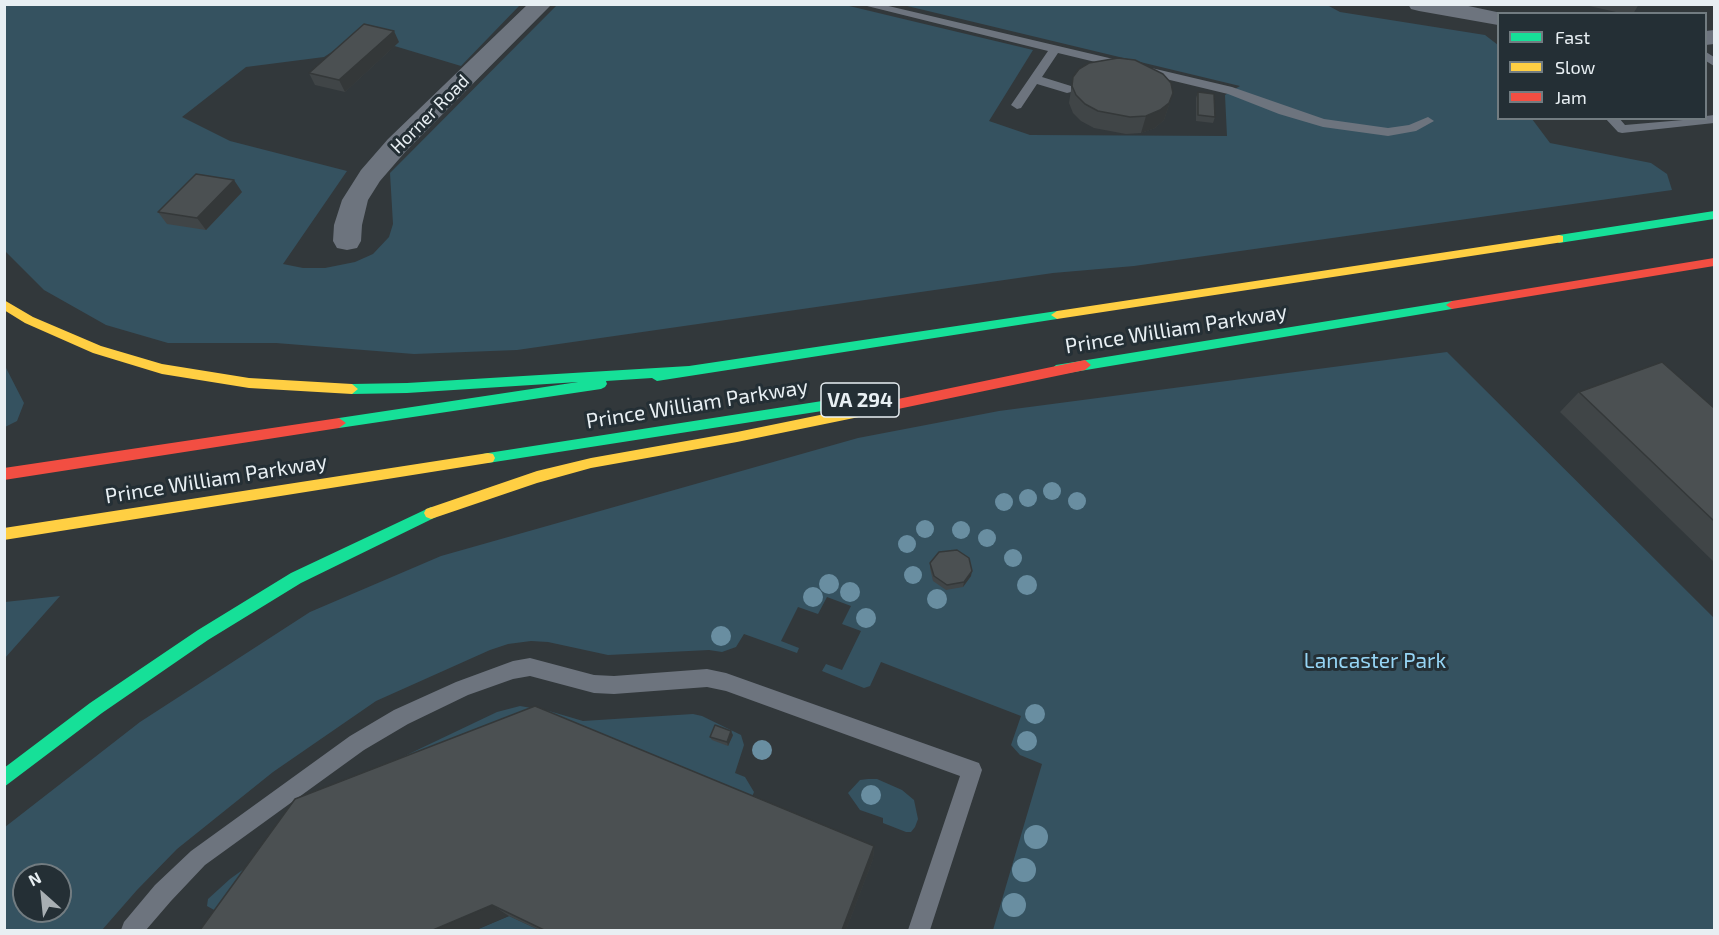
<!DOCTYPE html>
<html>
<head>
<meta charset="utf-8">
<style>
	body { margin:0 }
	#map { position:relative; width:1719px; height:935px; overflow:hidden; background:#32383b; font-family:"Exo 2",sans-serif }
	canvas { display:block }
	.frame { position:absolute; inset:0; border:6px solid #e8eff3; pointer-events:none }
	.legend { position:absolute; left:1497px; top:12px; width:210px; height:108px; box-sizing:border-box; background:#242f35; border:2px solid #727c81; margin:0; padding:8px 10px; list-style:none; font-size:18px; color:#e8eff3 }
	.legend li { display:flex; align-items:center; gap:12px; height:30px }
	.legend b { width:30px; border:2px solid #727c81 }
	.north { position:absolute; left:12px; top:863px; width:60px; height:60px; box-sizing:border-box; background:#242f35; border:2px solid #727c81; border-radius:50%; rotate:333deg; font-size:16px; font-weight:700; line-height:24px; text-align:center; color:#e8eff3 }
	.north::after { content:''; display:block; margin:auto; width:21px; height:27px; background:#a8afb3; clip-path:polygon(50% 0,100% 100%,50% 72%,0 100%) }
</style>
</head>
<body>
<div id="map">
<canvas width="1719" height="935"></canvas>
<div class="frame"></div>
<ul class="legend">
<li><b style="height:8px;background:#16e098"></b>Fast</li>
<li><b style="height:8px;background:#ffcf43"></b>Slow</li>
<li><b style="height:8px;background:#f24e42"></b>Jam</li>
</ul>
<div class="north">N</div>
</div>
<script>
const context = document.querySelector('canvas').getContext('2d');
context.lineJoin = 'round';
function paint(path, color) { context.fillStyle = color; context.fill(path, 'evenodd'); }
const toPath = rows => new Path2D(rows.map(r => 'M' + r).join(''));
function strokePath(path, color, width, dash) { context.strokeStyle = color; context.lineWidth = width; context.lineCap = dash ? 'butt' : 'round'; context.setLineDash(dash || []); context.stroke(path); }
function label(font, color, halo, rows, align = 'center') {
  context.font = font + ' "Exo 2",sans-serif'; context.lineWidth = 6; context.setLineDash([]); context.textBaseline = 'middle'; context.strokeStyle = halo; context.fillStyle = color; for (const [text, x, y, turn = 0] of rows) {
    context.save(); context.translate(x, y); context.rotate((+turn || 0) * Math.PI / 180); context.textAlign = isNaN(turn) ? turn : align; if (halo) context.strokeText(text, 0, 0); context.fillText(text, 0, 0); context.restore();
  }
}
paint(toPath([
	[4,5,520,5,461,66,358,35,324,57,246,67,182,117,230,141,347,171,283,264,303,268,325,268,355,262,373,254,389,237,393,224,390,173,557,5,845,5,1033,50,989,121,1030,135,1227,136,1225,95,1240,86,903,5,1327,5,1340,12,1485,35,1498,45,1498,118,1532,119,1550,143,1651,163,1667,174,1672,190,1134,266,1053,273,517,350,414,354,276,343,168,343,106,325,44,290,5,251],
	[1447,352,1714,618,1714,930,993,930,1042,764,1020,755,1011,745,1021,716,881,662,870,686,864,688,822,671,826,664,842,670,861,631,842,624,851,606,827,597,818,614,798,607,781,641,799,648,797,653,744,634,736,647,722,652,709,650,608,655,548,642,531,641,508,644,490,650,376,701,273,772,177,849,137,890,102,930,5,930,5,827,140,722,310,612,441,556,858,438,999,411],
	[24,875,60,875,60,911,24,911],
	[5,366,24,403,17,421,5,427],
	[60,596,5,658,5,602],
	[520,706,549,711,583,721,693,714,702,716,741,735,744,745,735,773,745,777,754,792,748,806,232,920,207,906,208,899,230,879,392,762,497,712],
	[868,779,877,779,902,790,914,800,918,819,915,827,911,832,906,832,883,823,883,818,860,810,848,793,860,780],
	[509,916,539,930,476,930]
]), '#355260');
paint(toPath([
	[859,4,880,4,1232,87,1324,119,1388,128,1409,125,1428,117,1434,121,1416,131,1388,136,1323,127,1279,114,1228,94,1058,53,1042,77,1071,86,1071,92,1067,93,1037,84,1021,108,1017,109,1011,105,1048,51,859,4],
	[1706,52,1714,57,1714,66,1706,61,1706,52],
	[1714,115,1714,123,1622,133,1618,132,1605,118,1619,118,1625,125,1706,118,1706,116,1714,115],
	[530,658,594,675,614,676,707,669,726,673,979,763,982,770,930,930,908,930,960,776,726,691,707,687,614,694,594,693,530,676,513,679,468,695,408,724,364,750,205,865,171,901,146,930,121,930,124,922,155,885,191,851,350,736,394,710,456,682,513,661,530,658]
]), '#6d747e');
paint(toPath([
	[528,4,552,4,406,151,380,181,368,200,362,225,361,241,357,248,347,250,337,248,333,241,334,225,342,200,361,170,388,139,528,4],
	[1408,4,1459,4,1506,14,1498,14,1498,25,1419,11,1411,9,1408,4],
	[1714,30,1714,44,1706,45,1706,31,1714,30]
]), '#6d747e');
paint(toPath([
	[1714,211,1714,219,1559,243,1553,239,1559,235,1714,211],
	[1452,301,1458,305,1452,309,1056,375,1050,370,1056,365,1452,301],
	[1057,311,1063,315,1057,319,657,381,652,378,606,381,607,384,605,387,601,389,339,428,332,423,339,418,578,382,407,393,352,394,346,389,352,384,407,383,689,366,1057,311],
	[880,392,886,397,880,402,488,463,483,462,481,458,483,454,488,453,880,392],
	[431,507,436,509,438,513,436,517,301,583,208,640,102,713,4,787,4,768,90,703,198,630,291,573,431,507]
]), '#16e098');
paint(toPath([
	[1559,235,1563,236,1563,242,1057,319,1051,315,1057,311,1559,235],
	[4,300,33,317,101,346,162,364,249,378,352,384,358,389,352,394,249,388,162,374,93,353,25,323,4,310,4,300],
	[898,399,904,404,898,409,737,442,591,468,537,483,431,519,426,517,424,513,426,509,537,471,591,458,737,432,898,399],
	[488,453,493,454,495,458,493,462,488,463,4,540,4,528,488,453]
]), '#ffcf43');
paint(toPath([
	[1714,258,1714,266,1452,309,1446,305,1452,301,1714,258],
	[1085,360,1091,365,1085,370,898,409,892,404,898,399,1085,360],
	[339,418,346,423,339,428,4,480,4,468,339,418]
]), '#f24e42');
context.fillStyle = '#698ea1';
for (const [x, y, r] of [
	[1052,491,9],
	[1028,498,9],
	[1077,501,9],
	[1004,502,9],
	[925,529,9],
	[961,530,9],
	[987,538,9],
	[907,544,9],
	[1013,558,9],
	[913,575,9],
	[829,584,10],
	[1027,585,10],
	[850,592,10],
	[813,597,10],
	[937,599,10],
	[866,618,10],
	[721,636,10],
	[1035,714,10],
	[1027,741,10],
	[762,750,10],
	[871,795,10],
	[1036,837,12],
	[1024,870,12],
	[1014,905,12]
]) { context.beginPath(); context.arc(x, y, r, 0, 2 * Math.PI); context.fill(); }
paint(toPath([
	[1580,4,1639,4,1633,14,1625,14],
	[399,42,345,92,315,85,309,73],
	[1073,77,1173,93,1164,120,1155,128,1141,133,1126,134,1094,128,1081,121,1073,113,1069,103],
	[1198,92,1215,117,1213,123,1196,121,1196,98],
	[242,192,206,230,167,224,158,212],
	[1579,392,1714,408,1714,562,1560,412],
	[930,563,971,576,963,587,946,590,933,581,930,568],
	[733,735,728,746,712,740,710,737],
	[874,846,873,859,846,930,539,930,509,916,200,930]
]), '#404547');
paint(toPath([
	[394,31,399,42,345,92,339,80],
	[1173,93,1164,120,1155,128,1141,133,1146,116],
	[234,180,242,192,206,230,197,218],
	[972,571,971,576,963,587,964,582],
	[731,731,733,735,728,746,727,742],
	[874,846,873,859,846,930,842,930],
	[492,905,509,916,476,930,433,930]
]), '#343839');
const building = toPath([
	[364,24,394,31,339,80,309,73,364,24],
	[1118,58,1135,60,1163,74,1171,83,1173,93,1169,103,1160,110,1146,116,1130,117,1098,111,1085,104,1076,95,1072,86,1073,77,1079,69,1089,63,1118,58],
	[1198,92,1214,94,1215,117,1198,115,1198,92],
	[196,174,234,180,197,218,158,212,196,174],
	[1662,362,1714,408,1714,521,1579,392,1662,362],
	[957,550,969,558,972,571,964,582,947,585,934,576,930,563,939,552,957,550],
	[535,706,874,846,842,930,544,930,492,905,433,930,200,930,295,799,535,706],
	[715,725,731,731,727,742,710,737,715,725]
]);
paint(building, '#4b5052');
strokePath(building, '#343839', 1.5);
label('18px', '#e8eff3', '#242f35', [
	["Horner Road",430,114,-45]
]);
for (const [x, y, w] of [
	[860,400,78]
]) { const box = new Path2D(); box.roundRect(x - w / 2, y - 17, w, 34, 4.5); context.fillStyle = '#242f35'; context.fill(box); strokePath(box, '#e8eff3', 1.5); }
label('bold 20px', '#e8eff3', null, [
	["VA 294",860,400]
]);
label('21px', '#e8eff3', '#242f35', [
	["Prince William Parkway",1176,329,-9],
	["Prince William Parkway",697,404,-9],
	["Prince William Parkway",216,479,-9]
]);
label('21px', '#96d5f5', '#242f35', [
	["Lancaster Park",1375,661]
]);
</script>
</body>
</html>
